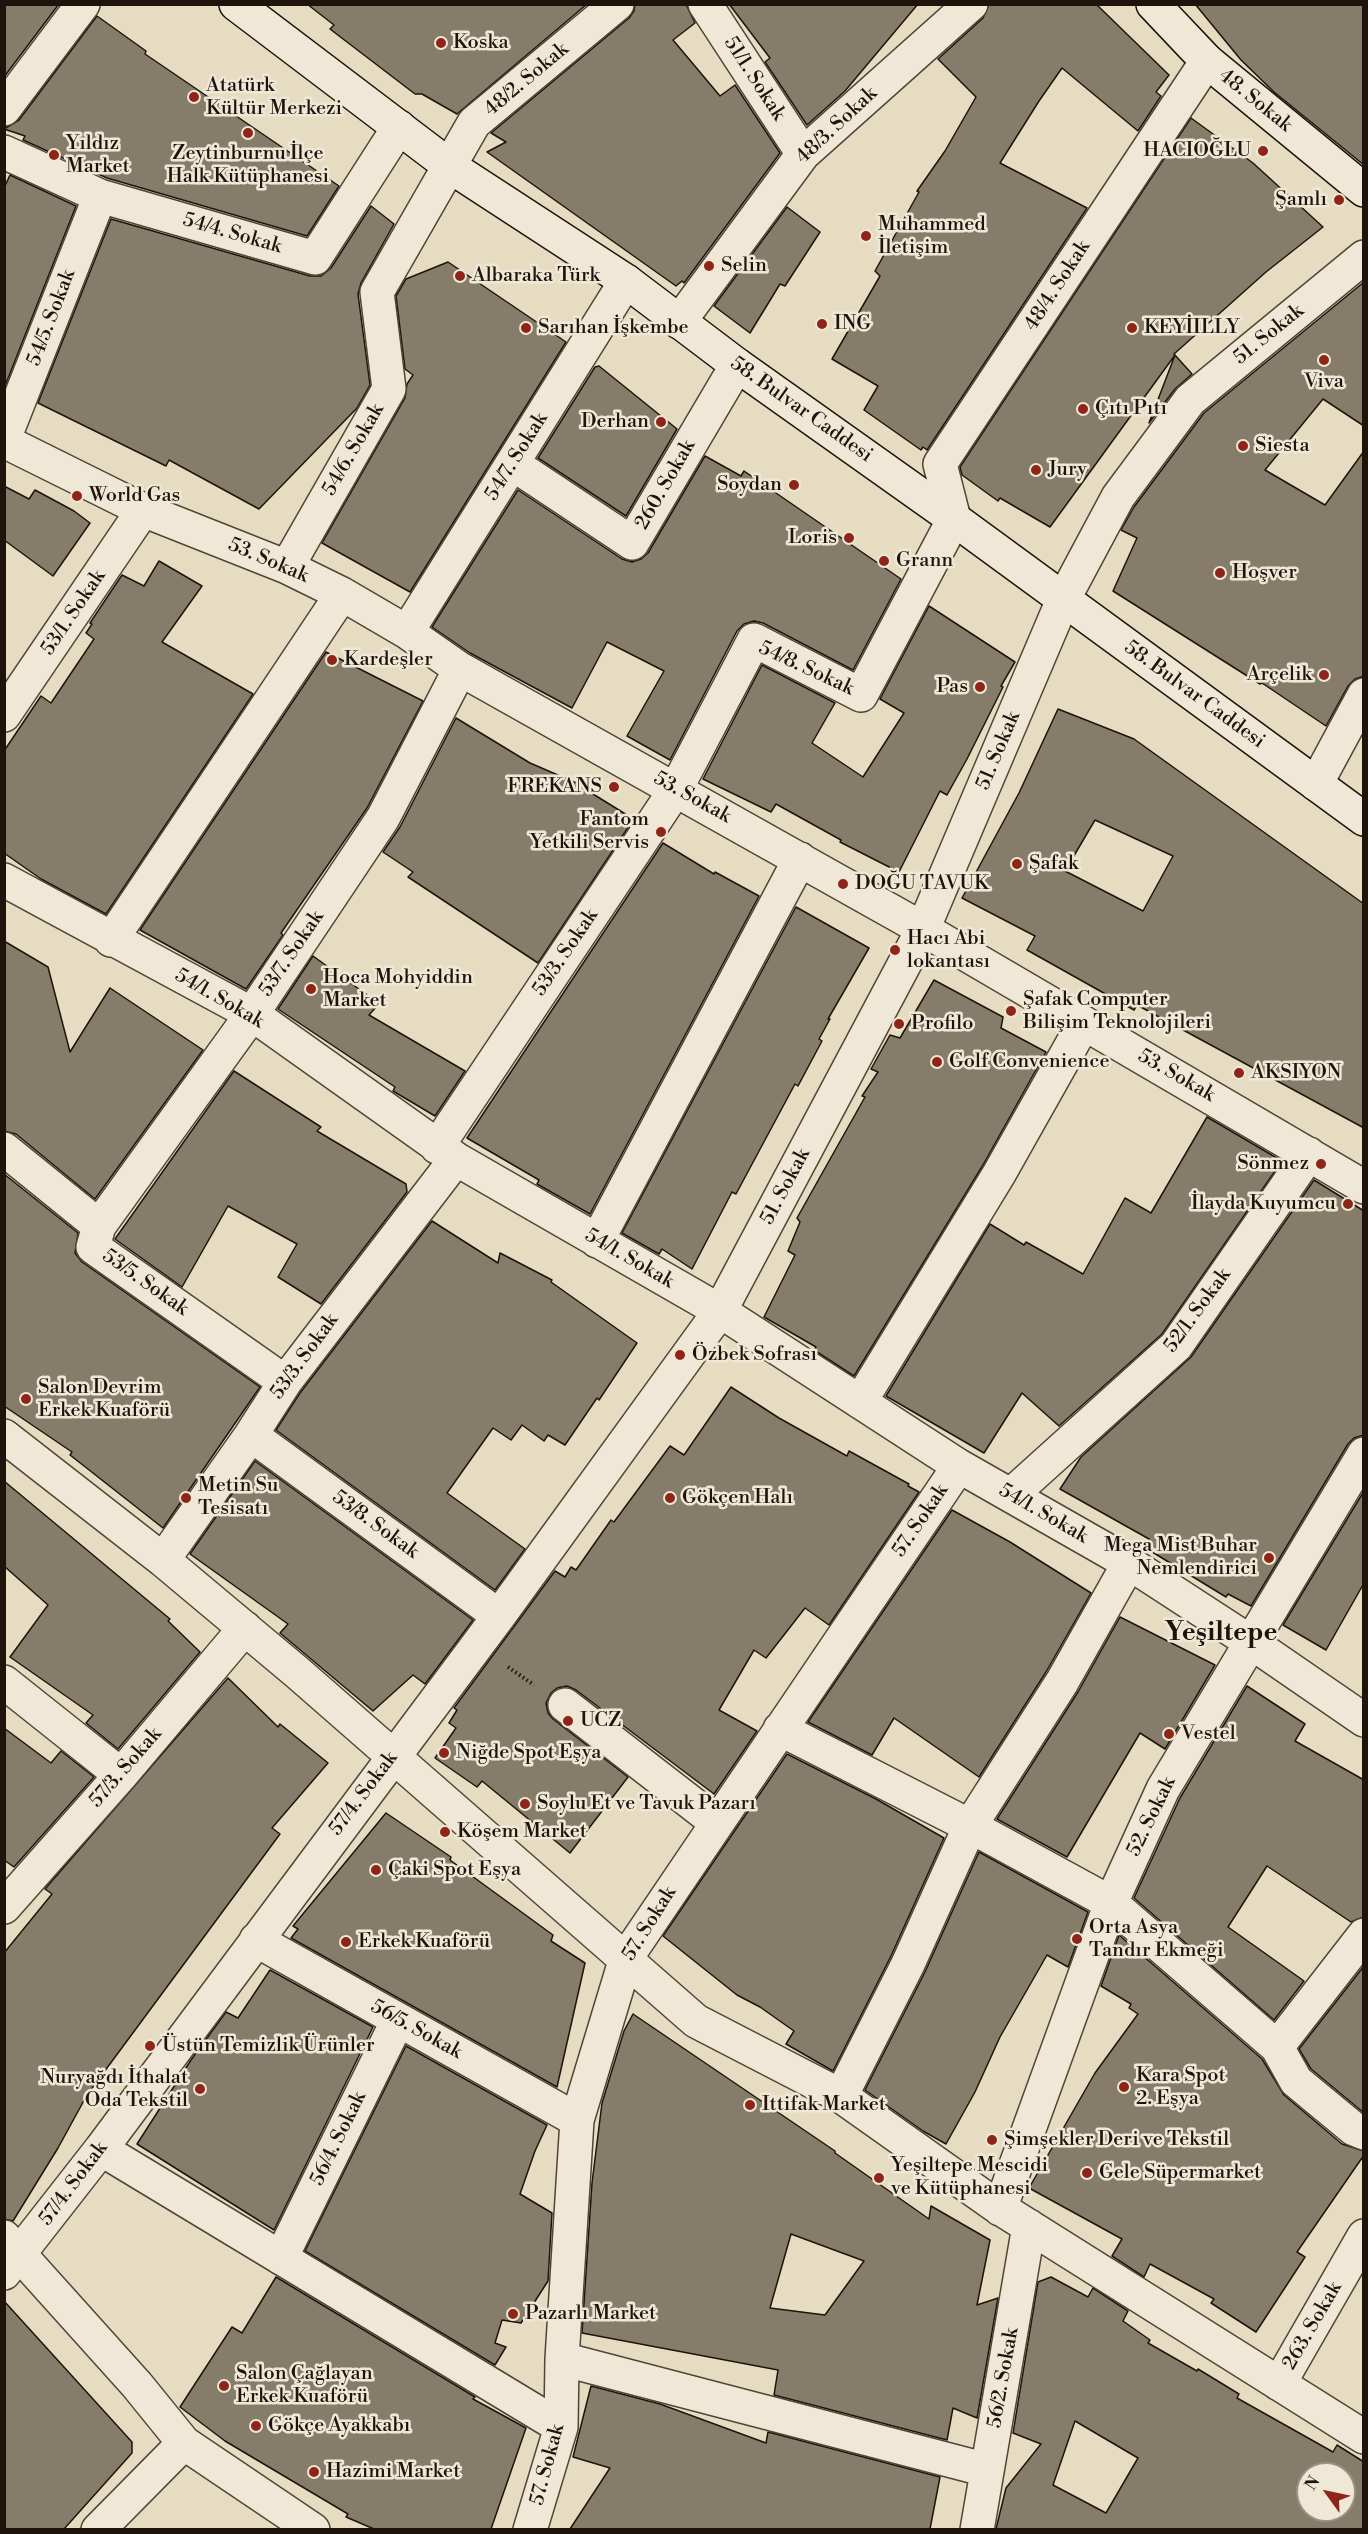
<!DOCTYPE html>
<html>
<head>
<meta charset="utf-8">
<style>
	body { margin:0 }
	#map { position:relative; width:1368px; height:2534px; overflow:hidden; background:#e6dcc1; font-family:"Libre Bodoni",serif }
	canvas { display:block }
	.frame { position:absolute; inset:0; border:6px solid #1e140b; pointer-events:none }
	.north { position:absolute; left:1296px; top:2462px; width:60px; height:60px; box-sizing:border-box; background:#efe8d7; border:2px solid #9b9385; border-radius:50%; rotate:303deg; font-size:16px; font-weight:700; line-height:24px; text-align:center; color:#1e140b }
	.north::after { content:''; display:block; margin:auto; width:21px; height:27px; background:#8f2418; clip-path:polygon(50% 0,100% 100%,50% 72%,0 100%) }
</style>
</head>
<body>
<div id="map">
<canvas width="1368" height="2534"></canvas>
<div class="frame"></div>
<div class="north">N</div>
</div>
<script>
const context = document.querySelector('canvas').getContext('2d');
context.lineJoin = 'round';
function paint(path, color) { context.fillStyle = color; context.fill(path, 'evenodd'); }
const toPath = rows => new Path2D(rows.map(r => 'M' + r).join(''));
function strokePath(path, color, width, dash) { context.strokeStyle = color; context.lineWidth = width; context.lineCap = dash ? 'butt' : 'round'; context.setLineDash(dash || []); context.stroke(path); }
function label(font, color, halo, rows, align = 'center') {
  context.font = font + ' "Libre Bodoni",serif'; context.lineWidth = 5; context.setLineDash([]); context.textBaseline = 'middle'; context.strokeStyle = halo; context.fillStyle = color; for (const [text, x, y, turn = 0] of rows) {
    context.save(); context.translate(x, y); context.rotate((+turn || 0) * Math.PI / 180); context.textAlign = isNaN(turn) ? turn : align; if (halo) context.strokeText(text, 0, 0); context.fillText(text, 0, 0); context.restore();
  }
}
const building = toPath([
	[4,4,59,4,4,77,4,4],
	[307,4,587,4,457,114,422,94,415,94,330,29,334,25,307,4],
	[635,4,686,4,695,23,673,40,720,96,735,85,780,153,684,283,682,281,676,286,487,152,506,142,491,133,629,18,634,11,635,4],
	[729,4,918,4,845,91,807,125,765,62,770,58,729,4],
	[989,4,1096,4,1169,75,1156,92,1161,96,1138,131,1062,68,1039,101,1000,163,1087,208,927,450,923,447,921,450,864,410,878,386,832,359,880,276,875,271,919,192,917,191,945,151,976,97,938,59,983,18,989,4],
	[1195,4,1364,4,1364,165,1274,92,1241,60,1195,4],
	[97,16,146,51,145,54,339,186,307,236,107,178,23,140,25,136,4,129,19,120,97,16],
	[1191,118,1253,163,1323,227,1266,272,1174,354,1192,374,1175,389,1149,423,1175,355,1050,527,1000,498,998,501,962,475,960,467,1191,118],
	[10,175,76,206,5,386,4,188,10,175],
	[371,206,394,224,361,283,358,294,370,385,357,408,259,509,169,460,166,466,38,403,111,219,310,276,321,276,331,268,371,206],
	[787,207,820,232,785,286,780,284,750,333,714,306,787,207],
	[448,262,566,342,410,592,322,543,405,398,407,384,413,375,405,369,396,296,406,279,448,262],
	[1364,282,1364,426,1323,399,1265,470,1325,505,1364,451,1364,676,1355,679,1348,686,1326,726,1262,683,1260,684,1113,591,1137,538,1121,530,1134,507,1204,413,1364,282],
	[599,366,677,429,626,516,538,458,595,367,599,366],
	[705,456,741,476,744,471,901,579,853,670,763,623,754,621,744,624,737,631,670,760,627,736,664,671,607,642,572,708,470,653,432,627,518,490,622,559,632,562,641,559,648,553,705,456],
	[4,486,29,499,35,490,74,511,90,523,53,576,4,540,4,486],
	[159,561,202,586,162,642,253,694,106,914,41,879,4,853,4,751,41,696,51,703,94,639,86,633,92,624,90,623,122,575,144,586,159,561],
	[929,606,1015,662,1001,686,1003,687,967,759,947,795,940,791,899,872,840,842,841,840,776,804,771,812,703,779,762,665,835,703,812,743,863,777,904,713,880,699,929,606],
	[326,652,423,701,367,808,281,933,283,935,246,989,140,930,326,652],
	[1058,709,1134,739,1364,904,1364,1128,1137,1005,1134,1010,1027,950,1035,936,962,898,1019,793,1058,709],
	[1095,820,1173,856,1143,911,1065,871,1095,820],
	[456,718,530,763,595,791,593,794,627,815,625,819,631,823,538,963,408,877,413,872,383,852,400,827,456,718],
	[663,843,714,874,715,872,759,896,590,1214,537,1184,539,1180,467,1138,663,843],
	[796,907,869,948,828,1019,830,1019,819,1039,822,1041,798,1086,795,1084,736,1194,732,1192,692,1269,662,1249,659,1254,622,1233,796,907],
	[4,941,48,967,70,1052,110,988,203,1050,95,1199,16,1134,4,1131,4,941],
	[313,956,366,994,377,1006,369,1015,465,1071,435,1116,393,1091,395,1087,278,1009,313,956],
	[934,980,1003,1017,1001,1028,1046,1052,983,1165,854,1376,814,1350,816,1347,764,1317,795,1255,788,1251,800,1222,797,1218,865,1097,862,1096,878,1072,871,1069,890,1035,900,1038,934,980],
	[234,1071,321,1127,317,1131,406,1184,407,1192,321,1304,278,1277,297,1244,228,1206,182,1287,115,1239,234,1071],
	[1207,1117,1282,1161,1162,1334,1059,1426,1022,1393,984,1453,886,1396,990,1224,1024,1245,1026,1242,1083,1274,1125,1198,1151,1213,1207,1117],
	[4,1174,78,1233,75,1253,82,1262,260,1387,163,1528,70,1455,72,1452,4,1406,4,1174],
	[1314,1180,1364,1211,1364,1435,1354,1438,1348,1444,1251,1606,1228,1594,1226,1597,1144,1547,1149,1539,1060,1489,1081,1457,1191,1357,1314,1180],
	[432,1221,498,1263,500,1253,552,1280,551,1282,637,1343,599,1400,597,1398,565,1445,548,1435,544,1441,522,1425,511,1440,493,1428,447,1493,525,1549,495,1590,276,1430,300,1393,432,1221],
	[731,1387,779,1418,847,1456,849,1451,909,1484,908,1486,919,1492,829,1625,805,1608,766,1658,754,1650,719,1710,757,1731,714,1794,576,1690,567,1686,557,1688,551,1693,546,1703,548,1713,553,1719,628,1777,570,1853,482,1781,477,1787,435,1758,456,1728,449,1723,457,1710,454,1708,555,1571,565,1577,571,1567,576,1570,611,1520,614,1522,670,1446,684,1455,731,1387],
	[255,1461,473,1620,425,1684,413,1675,373,1711,280,1633,288,1624,190,1554,255,1461],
	[4,1481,170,1619,168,1621,200,1652,118,1749,86,1723,93,1715,10,1657,48,1605,4,1566,4,1481],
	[1364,1491,1364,1583,1326,1650,1283,1625,1364,1491],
	[952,1510,1010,1542,1091,1593,1046,1672,979,1777,894,1718,872,1755,808,1722,952,1510],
	[1120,1617,1215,1665,1165,1749,1140,1733,1067,1857,997,1819,1078,1692,1120,1617],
	[228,1678,278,1727,280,1724,328,1763,272,1828,280,1834,87,2095,58,2148,13,2221,4,2219,4,1953,52,1894,45,1889,228,1678],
	[1247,1686,1305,1724,1295,1741,1364,1780,1364,1917,1351,1922,1267,1866,1228,1927,1304,1981,1274,2020,1134,1898,1180,1798,1247,1686],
	[4,1728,51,1763,61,1751,94,1777,14,1867,4,1860,4,1728],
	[787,1754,876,1799,944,1838,891,1956,833,2071,786,2044,794,2031,760,2007,737,1995,663,1936,787,1754],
	[386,1813,451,1857,450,1860,553,1935,551,1941,585,1963,557,2087,291,1938,298,1929,293,1926,386,1813],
	[979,1852,1088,1912,1068,1967,1047,1955,1000,2037,975,2092,946,2144,923,2131,865,2090,925,1972,979,1852],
	[1119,1935,1262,2059,1284,2095,1342,2144,1364,2151,1364,2155,1297,2252,1305,2257,1256,2332,1211,2303,1214,2299,1150,2264,1144,2277,1112,2256,1122,2239,1029,2188,1095,2073,1138,2014,1129,2008,1131,2004,1101,1986,1119,1935],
	[1364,1966,1364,2113,1311,2069,1299,2049,1364,1966],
	[270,1970,373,2027,274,2230,137,2144,191,2060,226,2012,238,2018,270,1970],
	[633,2014,835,2151,835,2153,929,2219,931,2206,990,2240,977,2305,998,2298,977,2418,953,2408,947,2440,774,2395,778,2370,582,2333,592,2183,602,2103,624,2031,633,2014],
	[791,2234,864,2261,825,2315,770,2308,791,2234],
	[406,2046,547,2125,535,2151,520,2194,552,2213,548,2281,521,2323,502,2320,495,2343,506,2347,495,2365,305,2251,406,2046],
	[276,2277,475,2397,473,2399,526,2428,491,2529,374,2529,346,2517,348,2514,225,2441,180,2407,232,2327,242,2333,276,2277],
	[1051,2277,1088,2297,1093,2288,1128,2311,1123,2321,1150,2340,1148,2343,1197,2371,1198,2369,1239,2394,1237,2398,1333,2452,1337,2445,1364,2462,1364,2529,996,2529,1006,2488,1041,2444,1013,2433,1038,2282,1051,2277],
	[1075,2421,1138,2458,1106,2513,1053,2485,1075,2421],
	[1308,2474,1344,2474,1344,2510,1308,2510,1308,2474],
	[4,2301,132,2442,132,2453,64,2529,4,2529,4,2301],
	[591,2386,660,2404,766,2443,768,2432,940,2477,930,2529,570,2529,610,2468,573,2457,591,2386]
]);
paint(building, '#867c6a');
strokePath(building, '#1e140b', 1.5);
const minor = toPath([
	[705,4,803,154],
	[4,109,83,4],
	[4,152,100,196,315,258,399,127],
	[679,322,803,154,971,4],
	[4,439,100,196],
	[4,441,143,510,287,567,342,594,407,632,460,669,923,929,1364,1187],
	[513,464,632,543,737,365],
	[287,567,389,389,377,292,474,123,617,4],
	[407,632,626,281],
	[4,715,143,510],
	[1316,784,1364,695],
	[4,880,252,1014,456,1159,720,1311,959,1466,1129,1563,1252,1643,1364,1720],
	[111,940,342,594],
	[437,1147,676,789,754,640,861,695,954,519,940,464,1207,61],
	[4,1149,99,1226,93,1247,285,1382],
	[99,1226,252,1014,383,818,460,669],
	[597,1241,800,859],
	[860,1402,999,1174,1084,1023],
	[251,1435,499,1616],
	[4,1436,163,1560,298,1673,696,2021,841,2096,995,2205,1364,2437],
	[1011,1495,1176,1346,1309,1154],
	[163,1560,251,1435,285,1382,456,1159],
	[4,1682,121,1775],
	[565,1705,716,1822],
	[780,1729,970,1826,1111,1903,1277,2047,1296,2081,1354,2129,1364,2133],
	[4,1907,121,1775,245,1628],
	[256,1940,577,2120],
	[1277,2047,1364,1935],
	[841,2096,908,1964,970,1826,1062,1682,1129,1563],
	[101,2149,561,2427],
	[1000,2209,1111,1903,1163,1789,1364,1454],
	[4,2237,137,2385,184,2443,313,2530],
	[281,2258,398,2020],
	[4,2273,101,2149,499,1616,720,1311,923,929,1063,600,1118,497,1190,400,1364,257],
	[562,2359,987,2470],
	[1279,2384,1364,2236],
	[98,2530,184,2443],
	[530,2530,561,2427,562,2359,577,2120,626,1958,959,1466],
	[977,2530,1029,2226]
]);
const secondary = toPath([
	[236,4,451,167,626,281,737,365,954,519,1364,819],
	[1153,4,1207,61,1364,190]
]);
strokePath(minor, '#504638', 36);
strokePath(secondary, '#1e140b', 36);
strokePath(toPath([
	[508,1667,534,1685]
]), '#1e140b', 4, [1.5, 3]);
strokePath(minor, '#efe8d7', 33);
strokePath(secondary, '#efe8d7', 33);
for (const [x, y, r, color] of [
	[441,43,6,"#8f2418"],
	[194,97,6,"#8f2418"],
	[248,133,6,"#8f2418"],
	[1263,151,6,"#8f2418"],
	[54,155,6,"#8f2418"],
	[1339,200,6,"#8f2418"],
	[866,236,6,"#8f2418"],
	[709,266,6,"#8f2418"],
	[460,276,6,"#8f2418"],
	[822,324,6,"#8f2418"],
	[526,328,6,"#8f2418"],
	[1132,328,6,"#8f2418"],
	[1324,360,6,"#8f2418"],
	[1083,409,6,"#8f2418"],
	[661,422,6,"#8f2418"],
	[1243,446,6,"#8f2418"],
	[1036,470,6,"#8f2418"],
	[794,485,6,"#8f2418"],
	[77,496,6,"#8f2418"],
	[849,538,6,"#8f2418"],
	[884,561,6,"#8f2418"],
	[1220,573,6,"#8f2418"],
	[332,660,6,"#8f2418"],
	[1324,675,6,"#8f2418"],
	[980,687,6,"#8f2418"],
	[614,787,6,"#8f2418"],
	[661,832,6,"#8f2418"],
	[1017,864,6,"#8f2418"],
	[843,884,6,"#8f2418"],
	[895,950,6,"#8f2418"],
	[311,989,6,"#8f2418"],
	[1011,1011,6,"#8f2418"],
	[899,1024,6,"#8f2418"],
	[937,1062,6,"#8f2418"],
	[1239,1073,6,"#8f2418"],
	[1321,1164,6,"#8f2418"],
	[1348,1204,6,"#8f2418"],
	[680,1355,6,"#8f2418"],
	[26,1399,6,"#8f2418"],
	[186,1498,6,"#8f2418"],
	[670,1498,6,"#8f2418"],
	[1269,1558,6,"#8f2418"],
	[568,1721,6,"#8f2418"],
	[1169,1734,6,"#8f2418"],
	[444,1753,6,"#8f2418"],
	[525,1804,6,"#8f2418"],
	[445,1832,6,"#8f2418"],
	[376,1870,6,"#8f2418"],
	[1077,1939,6,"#8f2418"],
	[346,1942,6,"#8f2418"],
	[150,2046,6,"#8f2418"],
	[1124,2087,6,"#8f2418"],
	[200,2089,6,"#8f2418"],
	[750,2105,6,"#8f2418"],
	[992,2140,6,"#8f2418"],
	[1087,2173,6,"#8f2418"],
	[879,2178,6,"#8f2418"],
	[513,2314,6,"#8f2418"],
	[224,2386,6,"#8f2418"],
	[256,2426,6,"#8f2418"],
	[314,2472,6,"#8f2418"]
]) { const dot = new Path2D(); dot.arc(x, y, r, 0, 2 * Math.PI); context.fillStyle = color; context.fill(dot); strokePath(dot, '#efe8d7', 2); }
label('20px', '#1e140b', '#efe8d7', [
	["Koska",453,43],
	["Atatürk",206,86],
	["Kültür Merkezi",206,109],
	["Yıldız",66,144],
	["Market",66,167],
	["HACIOĞLU",1251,151,"right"],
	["Zeytinburnu İlçe",248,154,"center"],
	["Halk Kütüphanesi",248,177,"center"],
	["Şamlı",1327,200,"right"],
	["Muhammed",878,225],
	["İletişim",878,248],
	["Selin",721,266],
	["Albaraka Türk",472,276],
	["ING",834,324],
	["Sarıhan İşkembe",538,328],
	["KEYİILLY",1144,328],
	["Viva",1324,382,"center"],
	["Çıtı Pıtı",1095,409],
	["Derhan",649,422,"right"],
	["Siesta",1255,446],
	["Jury",1048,470],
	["Soydan",782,485,"right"],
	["World Gas",89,496],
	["Loris",837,538,"right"],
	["Grann",896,561],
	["Hoşver",1232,573],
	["Kardeşler",344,660],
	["Arçelik",1312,675,"right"],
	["Pas",968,687,"right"],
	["FREKANS",602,787,"right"],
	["Fantom",649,820,"right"],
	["Yetkili Servis",649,843,"right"],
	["Şafak",1029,864],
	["DOĞU TAVUK",855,884],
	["Hacı Abi",907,939],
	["lokantası",907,962],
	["Hoca Mohyiddin",323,978],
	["Market",323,1001],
	["Şafak Computer",1023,1000],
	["Bilişim Teknolojileri",1023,1023],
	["Profilo",911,1024],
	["Golf Convenience",949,1062],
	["AKSIYON",1251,1073],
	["Sönmez",1309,1164,"right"],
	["İlayda Kuyumcu",1336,1204,"right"],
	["Özbek Sofrası",692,1355],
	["Salon Devrim",38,1388],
	["Erkek Kuaförü",38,1411],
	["Metin Su",198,1486],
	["Tesisatı",198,1509],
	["Gökçen Halı",682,1498],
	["Mega Mist Buhar",1257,1546,"right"],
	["Nemlendirici",1257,1569,"right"],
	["UCZ",580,1721],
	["Vestel",1181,1734],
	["Niğde Spot Eşya",456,1753],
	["Soylu Et ve Tavuk Pazarı",537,1804],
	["Köşem Market",457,1832],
	["Çaki Spot Eşya",388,1870],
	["Orta Asya",1089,1928],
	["Tandır Ekmeği",1089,1951],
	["Erkek Kuaförü",358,1942],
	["Üstün Temizlik Ürünler",162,2046],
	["Kara Spot",1136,2076],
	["2. Eşya",1136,2099],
	["Nuryağdı İthalat",188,2078,"right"],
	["Oda Tekstil",188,2101,"right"],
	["Ittifak Market",762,2105],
	["Şimşekler Deri ve Tekstil",1004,2140],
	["Yeşiltepe Mescidi",891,2166],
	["ve Kütüphanesi",891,2189],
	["Gele Süpermarket",1099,2173],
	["Pazarlı Market",525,2314],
	["Salon Çağlayan",236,2374],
	["Erkek Kuaförü",236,2397],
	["Gökçe Ayakkabı",268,2426],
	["Hazimi Market",326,2472]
], 'left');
label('20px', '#1e140b', '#efe8d7', [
	["51/1. Sokak",754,79,57],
	["48/2. Sokak",527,80,-40],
	["48. Sokak",1255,101,39],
	["48/3. Sokak",837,126,-43],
	["54/4. Sokak",232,234,16],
	["48/4. Sokak",1058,286,-57],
	["54/5. Sokak",52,318,-69],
	["51. Sokak",1269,335,-39],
	["58. Bulvar Caddesi",801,410,35],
	["54/6. Sokak",354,450,-60],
	["54/7. Sokak",517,457,-58],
	["260. Sokak",666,485,-60],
	["53. Sokak",268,561,23],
	["53/1. Sokak",74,613,-56],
	["54/8. Sokak",806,669,25],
	["58. Bulvar Caddesi",1194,695,36],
	["51. Sokak",999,751,-67],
	["53. Sokak",692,798,29],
	["53/3. Sokak",566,953,-56],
	["53/7. Sokak",292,954,-56],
	["54/1. Sokak",219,999,30],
	["53. Sokak",1176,1076,30],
	["51. Sokak",786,1187,-62],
	["54/1. Sokak",629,1259,30],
	["53/5. Sokak",145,1283,35],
	["52/1. Sokak",1198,1311,-54],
	["53/3. Sokak",305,1357,-54],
	["54/1. Sokak",1043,1514,30],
	["57. Sokak",921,1521,-56],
	["53/8. Sokak",375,1525,36],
	["57/3. Sokak",126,1768,-49],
	["57/4. Sokak",364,1794,-53],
	["52. Sokak",1152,1817,-64],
	["57. Sokak",650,1924,-58],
	["56/5. Sokak",416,2030,29],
	["56/4. Sokak",339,2139,-64],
	["57/4. Sokak",74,2184,-53],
	["263. Sokak",1313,2326,-60],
	["56/2. Sokak",1004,2378,-80],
	["57. Sokak",548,2465,-75]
]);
label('bold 26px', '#1e140b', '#efe8d7', [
	["Yeşiltepe",1221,1634]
]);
</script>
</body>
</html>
